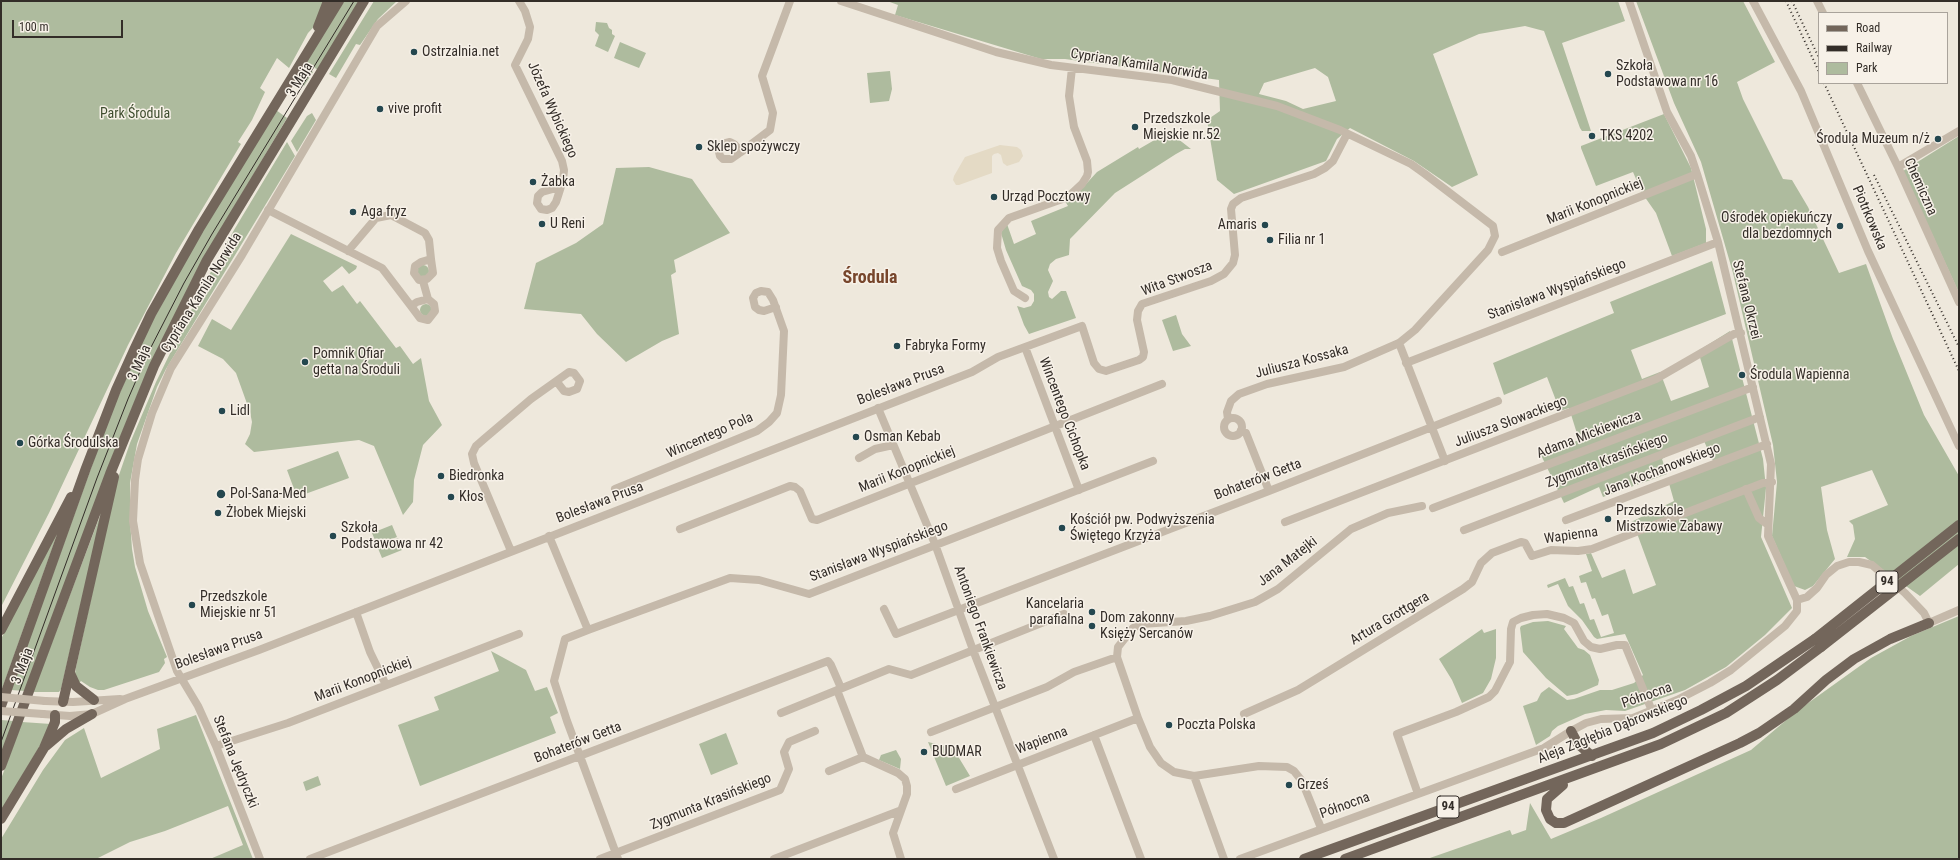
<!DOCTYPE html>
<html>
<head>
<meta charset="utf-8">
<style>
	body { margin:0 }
	#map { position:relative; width:1960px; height:860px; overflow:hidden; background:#eee8dc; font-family:"Roboto Condensed",sans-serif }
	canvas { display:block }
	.frame { position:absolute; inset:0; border:2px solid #332d28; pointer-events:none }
	.legend { position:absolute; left:1818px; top:12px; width:130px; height:72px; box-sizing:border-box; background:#f7f1e8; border:1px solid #a9a39b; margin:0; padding:5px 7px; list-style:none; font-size:12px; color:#332d28 }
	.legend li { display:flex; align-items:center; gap:8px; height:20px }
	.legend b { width:20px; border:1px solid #a9a39b }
	.scale { position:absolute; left:12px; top:20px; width:111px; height:18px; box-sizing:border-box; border:2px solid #332d28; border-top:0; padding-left:5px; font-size:12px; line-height:14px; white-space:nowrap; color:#332d28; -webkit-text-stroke:3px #f7f1e8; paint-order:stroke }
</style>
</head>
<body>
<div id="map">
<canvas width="1960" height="860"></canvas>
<div class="frame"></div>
<ul class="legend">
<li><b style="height:5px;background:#73665b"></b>Road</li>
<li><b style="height:5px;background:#332d28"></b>Railway</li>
<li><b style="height:11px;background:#aebb9e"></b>Park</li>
</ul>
<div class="scale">100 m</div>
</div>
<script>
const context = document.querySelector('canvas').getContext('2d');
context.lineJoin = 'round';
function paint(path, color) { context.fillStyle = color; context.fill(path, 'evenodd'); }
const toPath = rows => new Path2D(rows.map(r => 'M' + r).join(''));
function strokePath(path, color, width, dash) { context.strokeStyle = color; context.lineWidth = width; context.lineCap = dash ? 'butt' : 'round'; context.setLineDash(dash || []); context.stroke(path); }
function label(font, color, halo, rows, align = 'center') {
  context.font = font + ' "Roboto Condensed",sans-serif'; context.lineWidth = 3; context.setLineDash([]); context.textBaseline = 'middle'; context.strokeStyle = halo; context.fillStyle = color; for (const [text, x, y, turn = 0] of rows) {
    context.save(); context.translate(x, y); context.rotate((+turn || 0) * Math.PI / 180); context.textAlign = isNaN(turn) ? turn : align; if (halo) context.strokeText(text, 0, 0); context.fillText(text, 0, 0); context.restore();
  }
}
paint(toPath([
	[1,1,334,1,327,13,308,33,289,68,277,58,260,88,265,92,252,120,238,142,241,144,176,253,128,345,49,513,1,607],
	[343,1,359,1,318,70,306,62],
	[374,1,397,1,378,19,360,45,356,44,336,78,329,74],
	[887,1,1618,1,1625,21,1562,43,1591,131,1582,131,1580,128,1544,31,1525,26,1479,34,1433,54,1478,175,1452,187,1414,161,1350,128,1337,139,1326,161,1234,194,1217,180,1207,120,1220,111,1219,80,1065,59,1041,59,895,15,898,5],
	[1315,68,1328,77,1336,101,1303,109,1286,101,1259,94,1264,83],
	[1636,1,1743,1,1775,62,1737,82,1743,99,1783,179,1792,180,1808,207,1839,273,1866,264,1893,339,1924,415,1959,476,1959,564,1920,596,1865,557,1847,557,1855,539,1853,525,1849,521,1888,505,1872,470,1821,487,1827,530,1835,559,1813,586,1805,590,1794,586,1772,536,1777,482,1773,445,1733,273,1701,162,1674,103],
	[596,22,607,23,609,28,612,30,612,34,615,36,608,52,595,46,599,35,595,31],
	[620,42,646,53,639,68,614,58],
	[306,68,313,72,304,86,298,82],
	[890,71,892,89,889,101,870,103,867,73],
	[276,110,287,118,212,244,143,381,110,462,25,691,11,690,99,446,115,404,145,335,190,251],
	[312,113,316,120,297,152,291,141,307,116],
	[1664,114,1691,168,1706,229,1706,243,1672,256,1656,213,1642,193,1633,172,1596,186,1581,148,1581,146],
	[1173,135,1191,149,1185,149,1176,154,1115,193,1070,239,1069,255,1056,259,1050,264,1048,270,1053,281,1048,292,1049,297,1052,299,1061,291,1066,291,1076,318,1029,334,1024,325,1017,306,1024,308,1031,306,1034,301,1034,294,1031,290,1022,286,1006,250,1001,233,1005,226,1007,224,1014,244,1036,234,1031,221,1068,206,1065,201,1076,195,1097,172,1138,147,1139,149,1158,138],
	[1959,136,1959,293,1903,171],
	[287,142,295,156,166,369,157,387,137,444,130,483,130,520,132,549,135,567,148,611,167,657,164,659,165,663,159,672,104,690,98,690,90,687,81,681,77,685,75,674,76,667,110,512,119,475,130,443,156,382,203,286,234,230],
	[649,167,692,179,730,233,674,260,676,272,671,275,679,334,662,341,626,362,597,334,581,314,524,309,536,263,576,243,603,224,616,168],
	[291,234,357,266,356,269,349,274,342,266,323,281,332,292,343,285,357,304,360,301,396,348,400,346,413,364,421,358,429,401,442,425,423,445,414,480,413,502,403,515,374,446,359,440,254,452,245,444,250,434,252,422,250,412,236,373,223,359,198,346,212,319,231,330],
	[1712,261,1726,314,1631,350,1642,379,1660,372,1671,401,1709,387,1698,351,1730,331,1763,459,1766,488,1761,537,1792,608,1765,635,1726,667,1685,690,1625,711,1606,710,1585,714,1558,726,1552,731,1550,736,1536,745,1523,706,1537,701,1541,693,1549,687,1567,700,1574,699,1600,690,1612,690,1634,683,1643,675,1625,634,1597,639,1594,637,1582,620,1568,606,1558,584,1548,588,1547,585,1565,578,1569,587,1573,586,1580,604,1584,603,1590,620,1594,619,1601,637,1614,633,1608,614,1602,616,1595,598,1592,599,1586,582,1581,583,1579,576,1592,571,1586,554,1591,553,1602,578,1625,569,1633,594,1656,585,1638,536,1631,522,1674,501,1668,480,1713,461,1704,441,1674,452,1662,459,1667,474,1603,497,1599,487,1564,503,1541,455,1579,440,1569,408,1560,411,1547,377,1504,395,1493,363,1614,313,1610,302],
	'417 271a6 6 0 1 1 12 0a6 6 0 1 1-12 0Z',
	'420 310a6 6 0 1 1 12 0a6 6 0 1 1-12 0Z',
	[1176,315,1182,334,1191,346,1173,351,1162,320],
	[338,451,349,478,297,497,287,470],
	[103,508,61,689,59,692,33,692],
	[62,521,2,689,1,689,1,639],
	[392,525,397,537,377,545,372,533],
	[398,538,402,550,382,558,377,546],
	[1959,616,1959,859,1427,859,1510,830,1512,835,1526,830,1530,803,1551,839,1601,818,1751,750,1797,711,1871,658,1911,636],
	[1548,621,1566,626,1564,629,1578,648,1584,650,1590,655,1599,680,1598,685,1577,694,1567,696,1546,678,1523,652,1520,628,1521,626,1533,622],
	[1482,629,1484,633,1496,629,1496,658,1491,679,1483,693,1462,703,1452,680,1439,659],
	[491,651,526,670,535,691,547,687,558,713,550,717,556,733,420,786,398,725,439,710,434,697,499,671],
	[196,715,253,859,210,859,243,845,228,806,165,831,130,842,96,859,1,859,1,839,43,770,65,740,84,728,101,778,160,749,157,729],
	[1,720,13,721,1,756],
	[22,722,51,724,50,729,1,811,1,779],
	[726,733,738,764,711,775,699,744],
	[928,742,953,748,970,776,946,786],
	[896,750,901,759,900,769,879,760,881,755],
	[318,776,321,785,306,791,303,782]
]), '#aebb9e');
paint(toPath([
	[1000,145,1017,147,1021,150,1023,156,1019,162,1007,166,1003,163,1001,155,998,153,994,154,992,156,992,173,959,185,956,185,953,180,954,176,965,157]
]), '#e4dac5');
strokePath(toPath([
	[519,1,525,11,530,27,528,39,515,65,562,161,564,170,563,180,558,196,556,202,552,208,547,210,541,209,537,203,538,196,542,192,560,187],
	[841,1,996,52,1051,65,1172,80,1277,106,1340,130,1411,164,1425,174,1493,226,1495,236,1488,250,1415,330,1399,343,1344,367,1267,384,1239,394,1231,401,1227,412,1228,419],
	[1753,1,1801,91,1868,251,1959,446],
	[1817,1,1823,13],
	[1857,83,1898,167,1959,302],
	[741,152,734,144,730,142,722,144,718,148,720,156,723,159,731,159,741,152,770,130,773,113,762,76,790,1],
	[1898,167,1959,131],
	[268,210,382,268,411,306,420,318,428,320,435,311,434,304,428,299,417,302,411,306],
	[348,251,376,218,391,215,425,233,429,240,431,259,433,273,427,279,419,280,414,273,415,266,421,262,431,259],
	[1502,252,1697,174],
	[423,281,428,299],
	[1025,298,1014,291,1001,261,997,248,998,230,1009,218,1068,197,1082,184,1087,176,1088,172,1087,161,1074,127,1072,115,1069,96,1072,68],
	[1399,343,1445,461],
	[1025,347,1079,490],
	[1406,363,1718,242],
	[878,408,935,544,973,650,1054,859],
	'1224 427a9 9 0 1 1 18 0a9 9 0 1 1-18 0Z',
	[1241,430,1246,433,1269,491],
	[859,458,875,449,893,445],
	[615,489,757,431,769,422,777,413,781,395,784,331,773,300,768,292,761,291,756,293,753,298,755,307,759,310,764,311,776,307],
	[1746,489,1759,518,1767,524],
	[1433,508,1753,387],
	[1566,520,1767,444],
	[1285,522,1656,379,1734,334,1741,333],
	[680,529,790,486,795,487,800,491,812,519,817,520,1162,384],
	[1464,530,1760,417],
	[549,536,588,630,565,639,554,681,567,721,618,859],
	[511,551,474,463,472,454,476,446,484,439,531,399,569,372,574,373,580,381,577,389,569,392,564,391,557,382],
	[1797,600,1807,597,1817,588,1826,575,1837,566,1849,562,1859,562,1872,565,1905,593,1924,613,1929,623,1959,610],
	[884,609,896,634,1269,491,1498,401],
	[356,612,370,652,386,685],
	[588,630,730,578,759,580,809,594,1153,461],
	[837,690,863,757,898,773,905,779,907,786,907,794,893,833,901,859],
	[45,701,73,702,120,699],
	[781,713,889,669,911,675,1064,614],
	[43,714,70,716,92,714,125,699,259,650,426,585,972,372,998,357,1082,326,1094,363,1099,369,1106,371,1139,360,1143,357,1144,352,1137,320,1138,311,1142,304,1211,281,1224,274,1233,263,1235,255,1231,209,1233,204,1241,198,1314,174,1325,168,1333,161,1347,134],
	[1244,714,1298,690,1463,589,1472,582,1481,563,1492,553,1521,542,1525,543,1532,556,1551,550,1578,551,1592,549,1763,483,1772,482],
	[931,732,1047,687,1074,672,1117,657],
	[1094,735,1141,859],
	[216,746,288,723,519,634],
	[829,771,863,757],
	[1194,776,1224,859],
	[956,789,1138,718],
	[1418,794,1397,734,1456,712,1489,697,1495,691,1510,662,1511,629,1513,622,1521,618,1533,615,1547,614,1564,618,1574,623,1584,641,1591,647,1600,649,1617,645,1625,645,1652,711],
	[1321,828,1302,781,1294,771,1287,767,1259,766,1194,776,1174,772,1161,763,1150,747,1138,718,1117,657,1118,647,1133,628,1141,624,1186,621,1210,616,1255,602,1278,589,1351,529,1388,513,1422,506],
	[260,859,216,746,198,706,177,671,140,563,133,521,135,480,138,459,152,413,171,368,242,255,377,26,406,1],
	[310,859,828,661,831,665,841,688],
	[600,859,780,790,789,769,784,752,789,742,815,731],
	[774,859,899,811],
	[1240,859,1544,748,1571,731,1586,723,1601,719,1633,718,1677,700,1710,683,1731,670,1785,626,1797,611,1797,600,1768,536,1771,464,1718,242,1697,174,1691,156,1667,112,1629,1]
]), '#c5b9aa', 8);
strokePath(toPath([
	[318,27,328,1],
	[1,630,71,497],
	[70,673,76,686,94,700],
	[63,702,114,477],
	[1,706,86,468,116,390,134,350,151,314,199,229,339,1],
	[1571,731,1578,744,1592,756],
	[46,746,66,729,92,714],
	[1,766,110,474,154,366,207,260,364,1],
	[1563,785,1547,799,1546,810,1550,819,1556,823,1564,823,1740,743,1759,733,1794,709,1826,680,1854,659,1890,639,1929,623],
	[1,819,44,748,55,722,55,715],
	[1304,859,1653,733,1701,710,1746,686,1815,639],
	[1345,859,1661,744,1726,713,1777,680,1821,647]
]), '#73665b', 10);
strokePath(toPath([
	[1,742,97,478,128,399,148,353,184,283,212,234,354,1]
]), '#332d28', 1);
strokePath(toPath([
	[1786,1,1819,72],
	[1792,1,1819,58],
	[1824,83,1959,371],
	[1874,175,1959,347]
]), '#332d28', 2, [1, 3]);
strokePath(toPath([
	[1,697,45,701],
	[1,711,43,714]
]), '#c5b9aa', 8);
strokePath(toPath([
	[1815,639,1959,525],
	[1821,647,1959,539]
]), '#73665b', 10);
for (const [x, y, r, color] of [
	[414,52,4,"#24474f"],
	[1608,74,4,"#24474f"],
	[380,109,4,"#24474f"],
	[1135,127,4,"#24474f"],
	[1592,136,4,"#24474f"],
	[1938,139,4,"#24474f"],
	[699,147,4,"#24474f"],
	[533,182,4,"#24474f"],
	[994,197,4,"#24474f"],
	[353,212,4,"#24474f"],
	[542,224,4,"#24474f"],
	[1265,225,4,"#24474f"],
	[1840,226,4,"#24474f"],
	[1270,240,4,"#24474f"],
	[897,346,4,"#24474f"],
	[305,362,4,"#24474f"],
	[1742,375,4,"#24474f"],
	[222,411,4,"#24474f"],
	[856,437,4,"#24474f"],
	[20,443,4,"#24474f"],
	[441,476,4,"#24474f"],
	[221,494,5,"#24474f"],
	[451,497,4,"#24474f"],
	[218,513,4,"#24474f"],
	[1608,519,4,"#24474f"],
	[1062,528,4,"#24474f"],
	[333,536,4,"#24474f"],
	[192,605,4,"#24474f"],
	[1092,612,4,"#24474f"],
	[1092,626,4,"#24474f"],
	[1169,725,4,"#24474f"],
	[924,752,4,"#24474f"],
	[1289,785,4,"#24474f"]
]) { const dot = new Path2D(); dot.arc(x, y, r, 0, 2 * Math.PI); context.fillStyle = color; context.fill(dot); strokePath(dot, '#f7f1e8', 1.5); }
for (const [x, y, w] of [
	[1887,582,22],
	[1448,807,22]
]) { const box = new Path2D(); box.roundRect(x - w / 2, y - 11, w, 22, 3); context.fillStyle = '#f7f1e8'; context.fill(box); strokePath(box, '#332d28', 1); }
label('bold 13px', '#332d28', null, [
	["94",1887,582],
	["94",1448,807]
]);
label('14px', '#332d28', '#f7f1e8', [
	["Ostrzalnia.net",422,52],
	["Szkoła",1616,66],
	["Podstawowa nr 16",1616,82],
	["vive profit",388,109],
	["Przedszkole",1143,119],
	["Miejskie nr.52",1143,135],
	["TKS 4202",1600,136],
	["Środula Muzeum n/ż",1930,139,"right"],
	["Sklep spożywczy",707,147],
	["Żabka",541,182],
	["Urząd Pocztowy",1002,197],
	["Aga fryz",361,212],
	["Ośrodek opiekuńczy",1832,218,"right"],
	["dla bezdomnych",1832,234,"right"],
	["U Reni",550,224],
	["Amaris",1257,225,"right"],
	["Filia nr 1",1278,240],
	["Fabryka Formy",905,346],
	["Pomnik Ofiar",313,354],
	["getta na Środuli",313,370],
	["Środula Wapienna",1750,375],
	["Lidl",230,411],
	["Osman Kebab",864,437],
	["Górka Środulska",28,443],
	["Biedronka",449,476],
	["Pol-Sana-Med",230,494],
	["Kłos",459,497],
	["Przedszkole",1616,511],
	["Mistrzowie Zabawy",1616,527],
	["Żłobek Miejski",226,513],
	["Kościół pw. Podwyższenia",1070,520],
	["Świętego Krzyża",1070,536],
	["Szkoła",341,528],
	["Podstawowa nr 42",341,544],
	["Przedszkole",200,597],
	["Miejskie nr 51",200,613],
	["Kancelaria",1084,604,"right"],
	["parafialna",1084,620,"right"],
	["Dom zakonny",1100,618],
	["Księży Sercanów",1100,634],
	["Poczta Polska",1177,725],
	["BUDMAR",932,752],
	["Grześ",1297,785]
], 'left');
label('14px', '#332d28', '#f7f1e8', [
	["Cypriana Kamila Norwida",1139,65,9],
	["3 Maja",300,80,-59],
	["Józefa Wybickiego",552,110,66],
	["Chemiczna",1920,187,66],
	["Marii Konopnickiej",1595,202,-22],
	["Piotrkowska",1869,218,67],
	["Wita Stwosza",1177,279,-21],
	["Stanisława Wyspiańskiego",1557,290,-21],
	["Cypriana Kamila Norwida",202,293,-58],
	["Stefana Okrzei",1746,300,76],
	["Juliusza Kossaka",1302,362,-15],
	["3 Maja",140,363,-66],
	["Bolesława Prusa",901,385,-21],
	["Wincentego Cichopka",1064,414,69],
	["Juliusza Słowackiego",1511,422,-21],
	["Adama Mickiewicza",1589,435,-21],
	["Wincentego Pola",710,436,-24],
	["Zygmunta Krasińskiego",1607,461,-21],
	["Marii Konopnickiej",907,470,-22],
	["Jana Kochanowskiego",1662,470,-21],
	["Bohaterów Getta",1258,480,-21],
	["Bolesława Prusa",600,503,-21],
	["Wapienna",1571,536,-8],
	["Stanisława Wyspiańskiego",879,552,-21],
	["Jana Matejki",1288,562,-38],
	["Artura Grottgera",1390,619,-31],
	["Antoniego Frankiewicza",980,628,70],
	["Bolesława Prusa",219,650,-20],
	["3 Maja",23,666,-69],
	["Marii Konopnickiej",363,680,-21],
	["Północna",1647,696,-19],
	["Aleja Zagłębia Dąbrowskiego",1613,730,-22],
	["Wapienna",1042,741,-21],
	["Bohaterów Getta",578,743,-21],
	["Stefana Jędryczki",235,762,68],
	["Zygmunta Krasińskiego",711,802,-22],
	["Północna",1345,806,-20]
]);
label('14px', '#3f4e2f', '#f7f1e8', [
	["Park Środula",135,114]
]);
label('bold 18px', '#77462c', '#f7f1e8', [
	["Środula",870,278]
]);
</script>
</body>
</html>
